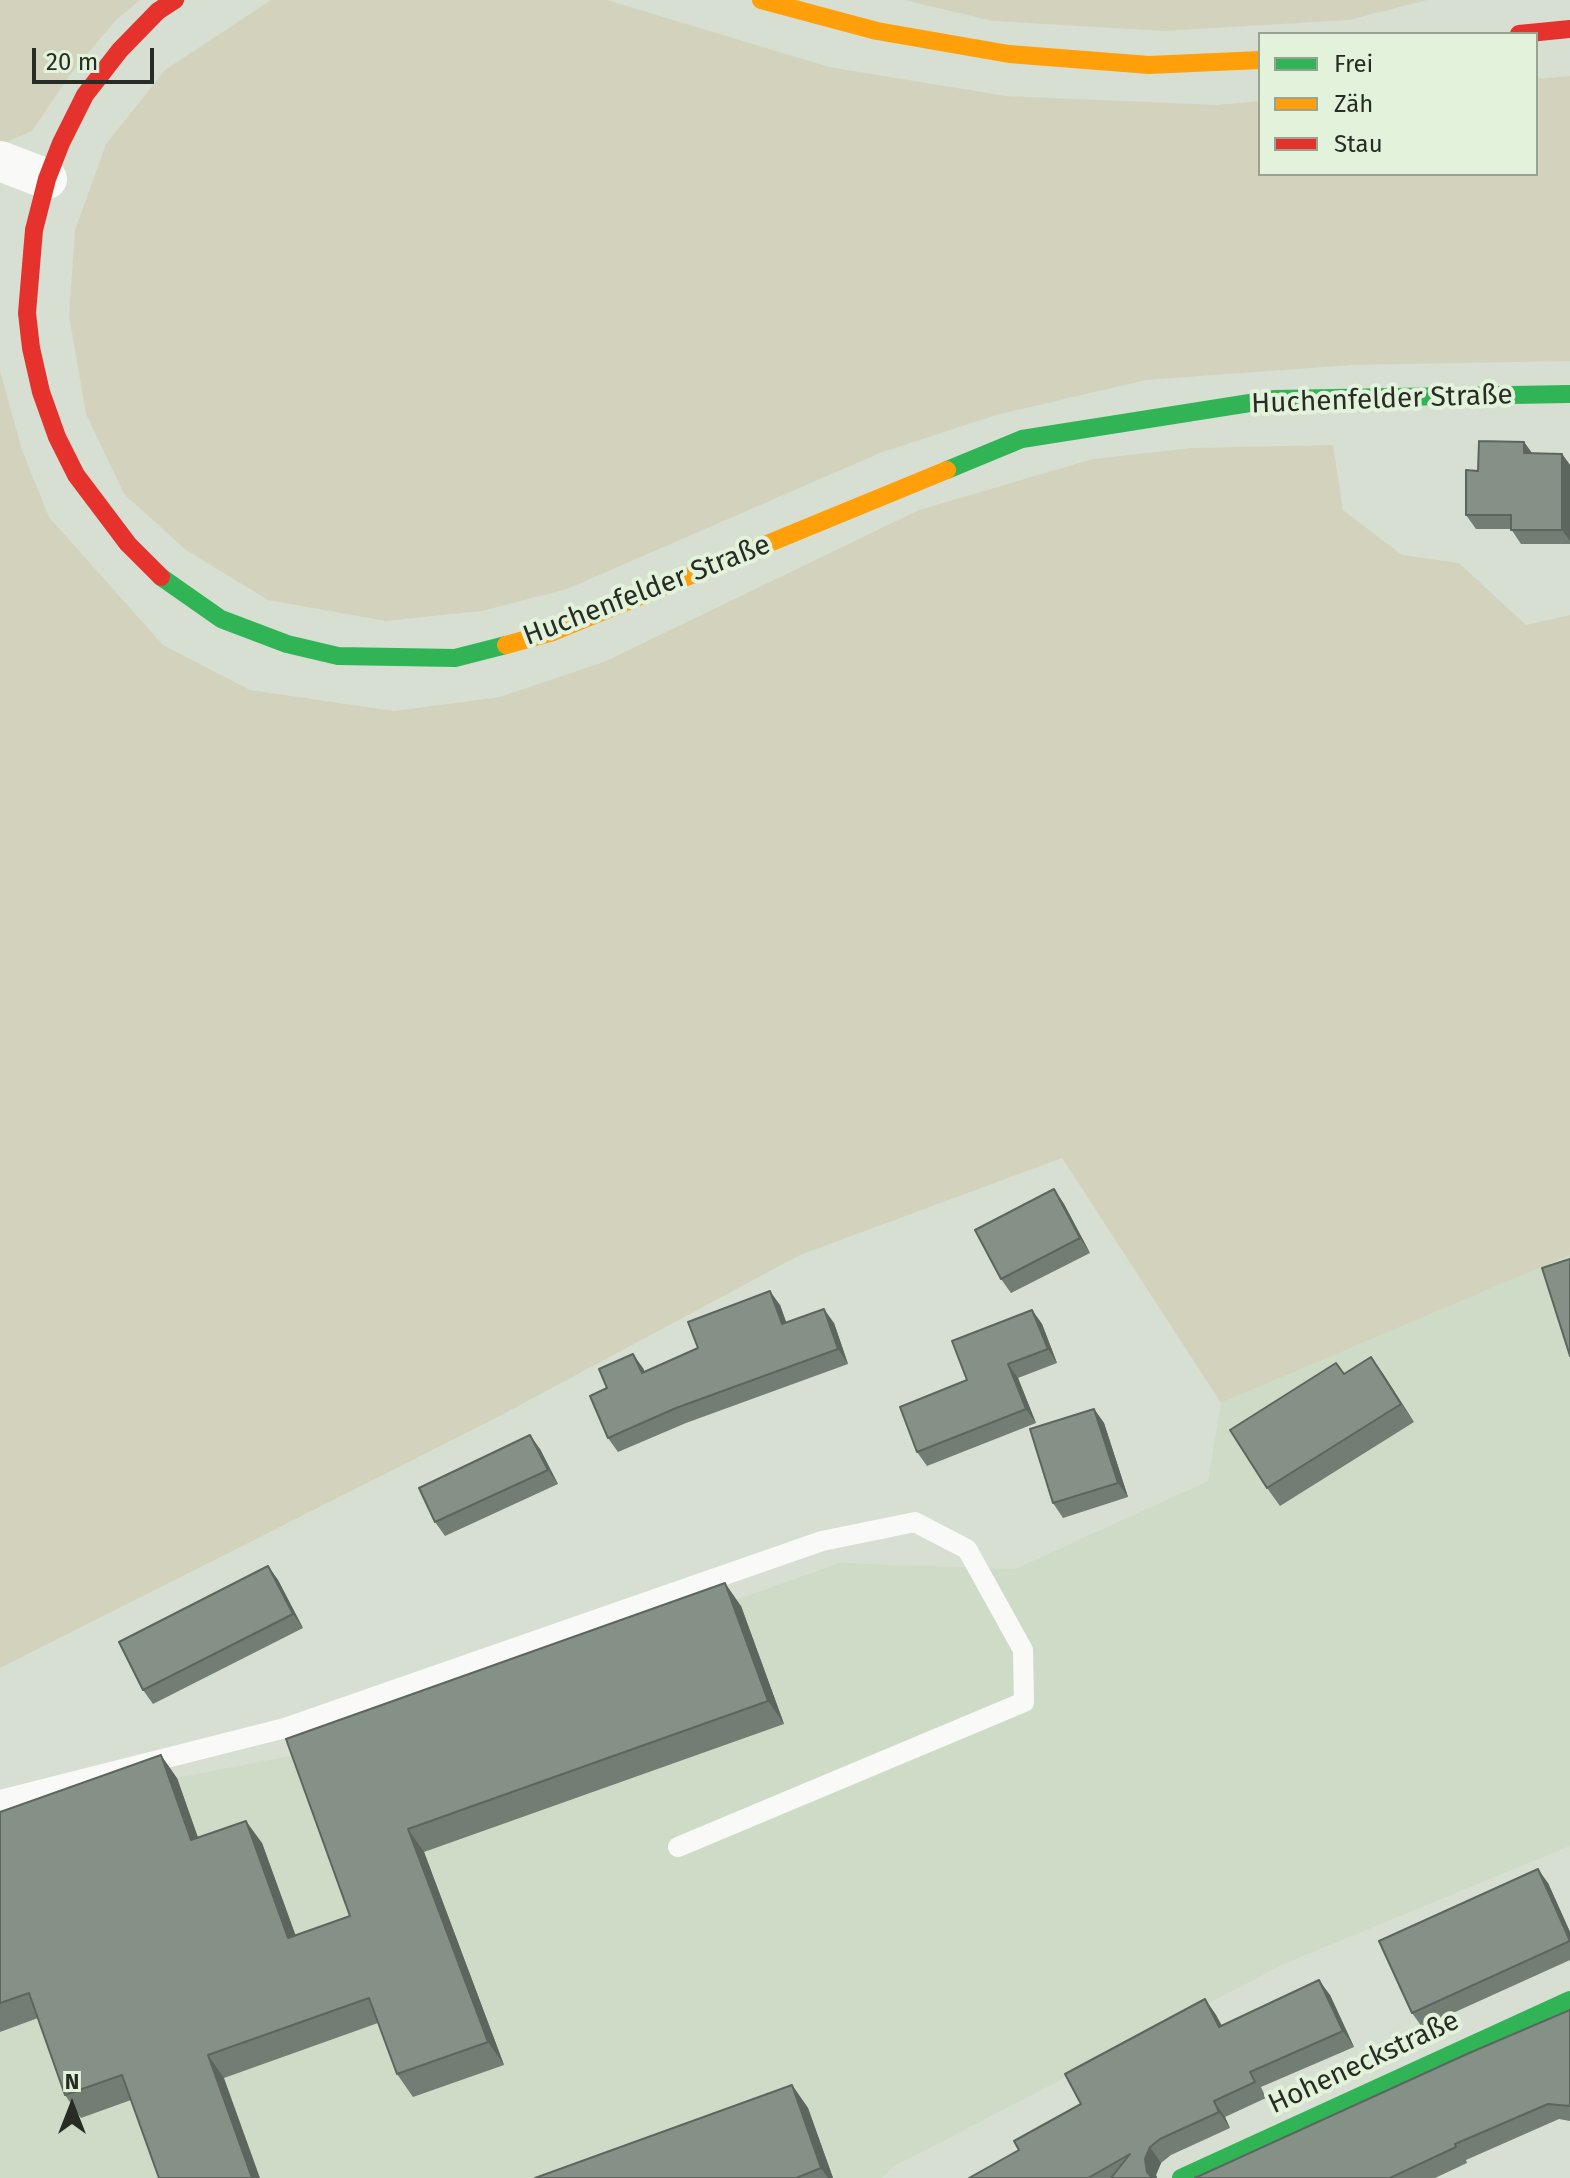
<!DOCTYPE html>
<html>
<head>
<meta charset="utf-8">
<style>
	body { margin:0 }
	#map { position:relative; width:1570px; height:2178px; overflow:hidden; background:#d7dfd3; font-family:"Fira Sans",sans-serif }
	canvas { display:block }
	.legend { position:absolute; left:1258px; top:32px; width:280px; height:144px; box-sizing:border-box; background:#e3f2db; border:2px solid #98a392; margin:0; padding:10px 14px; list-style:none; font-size:24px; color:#272d25 }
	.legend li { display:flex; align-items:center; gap:16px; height:40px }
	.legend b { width:40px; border:2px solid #98a392 }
	.north { position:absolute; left:32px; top:2066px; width:80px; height:80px; -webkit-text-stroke:6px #e3f2db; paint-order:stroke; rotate:0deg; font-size:22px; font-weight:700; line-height:32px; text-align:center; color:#272d25 }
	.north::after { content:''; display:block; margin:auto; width:28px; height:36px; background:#272d25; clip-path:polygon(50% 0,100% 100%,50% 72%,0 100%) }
	.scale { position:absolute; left:32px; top:48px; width:122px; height:36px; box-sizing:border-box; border:4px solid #272d25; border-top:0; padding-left:10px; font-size:24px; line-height:28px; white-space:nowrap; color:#272d25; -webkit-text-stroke:6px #e3f2db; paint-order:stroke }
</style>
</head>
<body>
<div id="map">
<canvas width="1570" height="2178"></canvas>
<ul class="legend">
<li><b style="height:10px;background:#30b455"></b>Frei</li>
<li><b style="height:10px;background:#ff9f0a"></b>Zäh</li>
<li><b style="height:10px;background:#e5322d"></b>Stau</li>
</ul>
<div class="north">N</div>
<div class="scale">20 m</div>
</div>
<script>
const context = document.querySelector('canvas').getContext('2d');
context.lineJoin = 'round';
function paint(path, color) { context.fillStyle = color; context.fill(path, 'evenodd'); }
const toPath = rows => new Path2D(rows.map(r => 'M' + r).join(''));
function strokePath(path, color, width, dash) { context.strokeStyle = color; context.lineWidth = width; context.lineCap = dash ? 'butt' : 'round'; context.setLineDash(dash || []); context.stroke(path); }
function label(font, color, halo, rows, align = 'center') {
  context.font = font + ' "Fira Sans",sans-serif'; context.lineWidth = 8; context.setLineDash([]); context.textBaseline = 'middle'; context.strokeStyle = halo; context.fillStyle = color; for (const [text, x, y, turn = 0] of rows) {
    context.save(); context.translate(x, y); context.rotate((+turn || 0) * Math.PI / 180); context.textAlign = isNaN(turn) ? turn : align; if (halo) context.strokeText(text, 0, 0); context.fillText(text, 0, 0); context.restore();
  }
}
paint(toPath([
	[1570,1255,1570,1846,1284,1964,895,2166,882,2178,0,2178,0,1815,17,1809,310,1752,839,1563,1015,1569,1208,1481,1221,1403]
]), '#cedcc7');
paint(toPath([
	[0,0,140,0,116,20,72,72,32,131,0,145],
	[271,0,607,0,829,67,1006,96,1217,105,1260,101,1260,174,1536,174,1536,79,1570,76,1570,361,1352,365,1146,380,996,415,880,453,567,589,482,611,386,621,268,600,186,550,124,494,86,414,69,316,75,230,106,144,165,70],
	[904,0,1427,0,1349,20,1164,31,993,21],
	[0,371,22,450,49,517,163,645,250,690,394,711,500,697,604,662,919,510,1093,459,1191,448,1333,445,1343,510,1402,555,1459,563,1526,625,1570,615,1570,1255,1221,1403,1062,1158,800,1255,496,1418,0,1668]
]), '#d3d3bd');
strokePath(toPath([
	[0,1800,285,1728,822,1541,915,1522,967,1549,1023,1650,1024,1702,678,1847]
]), '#f9faf8', 20);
strokePath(toPath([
	[0,161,47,179]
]), '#f9faf8', 40);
strokePath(toPath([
	[947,470,1022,439,1275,399,1570,394],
	[161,577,221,619,287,644,338,656,455,658,506,645],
	[1181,2178,1570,2000]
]), '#30b455', 18);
strokePath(toPath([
	[761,0,877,31,1009,54,1149,65,1260,60],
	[506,645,553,632,947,470]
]), '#ff9f0a', 18);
strokePath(toPath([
	[1519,34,1570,29],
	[161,577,128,544,76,475,57,437,41,392,31,348,27,313,34,230,47,179,61,143,85,95,120,50,158,11,175,0]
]), '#e5322d', 18);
paint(toPath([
	[1524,442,1532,453,1562,454,1570,465,1570,544,1521,544,1511,529,1476,529,1466,515,1478,471],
	[1054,1189,1064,1204,1090,1253,1011,1293,1001,1279],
	[780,1305,786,1322,834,1323,848,1364,686,1423,618,1452,608,1438,607,1388,643,1368,644,1371,698,1348],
	[1032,1310,1042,1324,1057,1363,1018,1378,1036,1423,927,1466,917,1452,967,1380],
	[1371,1357,1414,1422,1280,1506,1267,1488,1344,1374],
	[1094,1409,1104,1423,1128,1497,1063,1518,1053,1503],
	[540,1449,558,1484,445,1536,435,1522],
	[268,1566,278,1580,303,1628,153,1704,143,1690],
	[741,1606,784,1724,424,1852,504,2065,413,2097,397,2074,378,2023,224,2078,131,2100,81,2118,65,2095,38,2018,0,2032,0,1812,177,1778,198,1838,262,1843,295,1935,350,1916,286,1739],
	[1548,1883,1570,1932,1570,1960,1422,2027,1412,2013],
	[1330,1995,1354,2047,1261,2087,1266,2098,1225,2117,1230,2128,1171,2155,1161,2163,1156,2175,1157,2178,969,2178,1019,2150,1081,2104,1205,1999,1216,2015,1222,2026],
	[1570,2010,1570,2121,1559,2119,1466,2160,1467,2163,1435,2178,1195,2178],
	[792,2085,808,2108,833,2178,535,2178]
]), '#727d73');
paint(toPath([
	[1524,442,1534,456,1524,453],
	[1562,454,1570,465,1570,541,1562,530],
	[1054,1189,1064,1204,1090,1253,1080,1238],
	[770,1291,780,1305,792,1338,782,1324],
	[824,1309,834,1323,848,1364,838,1349],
	[1032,1310,1042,1324,1057,1363,1048,1349],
	[633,1354,643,1368,652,1387,642,1373],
	[1371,1357,1384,1375,1414,1422,1401,1404],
	[1008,1364,1018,1378,1036,1423,1026,1409],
	[1094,1409,1104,1423,1128,1497,1118,1483],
	[530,1435,540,1449,558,1484,548,1470],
	[268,1566,278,1580,303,1628,293,1614],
	[725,1583,741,1606,784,1724,768,1701],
	[161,1755,177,1778,207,1863,191,1840],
	[246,1821,262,1843,305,1961,288,1938],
	[408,1829,424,1852,504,2065,488,2042],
	[1538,1869,1548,1883,1570,1932,1570,1939],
	[1319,1980,1330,1995,1354,2047,1343,2031],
	[1205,1999,1216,2015,1231,2043,1219,2027],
	[208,2055,224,2078,260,2178,252,2178],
	[792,2085,808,2108,833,2178,828,2178,821,2168],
	[1214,2101,1225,2117,1230,2128,1219,2112],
	[1150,2147,1161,2163,1156,2175,1157,2178,1151,2178,1147,2172,1145,2159]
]), '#5d665e');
const building = toPath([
	[1479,441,1524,442,1524,453,1562,454,1562,530,1511,530,1511,515,1466,515,1466,470,1478,471,1479,441],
	[1054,1189,1080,1238,1001,1279,975,1230,1054,1189],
	[1570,1259,1570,1356,1542,1268,1570,1259],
	[770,1291,782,1324,824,1309,838,1349,676,1408,608,1438,590,1396,607,1388,599,1369,633,1354,642,1373,698,1348,688,1322,770,1291],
	[1032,1310,1048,1349,1008,1364,1026,1409,917,1452,900,1407,967,1380,952,1341,1032,1310],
	[1371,1357,1401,1404,1267,1488,1230,1430,1336,1363,1344,1374,1371,1357],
	[1094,1409,1118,1483,1053,1503,1030,1429,1094,1409],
	[530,1435,548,1470,435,1522,419,1488,530,1435],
	[268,1566,293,1614,143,1690,119,1642,268,1566],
	[725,1583,768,1701,408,1829,488,2042,397,2074,369,1998,208,2055,252,2178,159,2178,122,2075,65,2095,29,1993,0,2003,0,1812,161,1755,191,1840,246,1821,288,1938,350,1916,286,1739,725,1583],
	[1538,1869,1570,1941,1412,2013,1379,1941,1538,1869],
	[1319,1980,1343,2031,1250,2072,1255,2082,1214,2101,1219,2112,1160,2139,1150,2147,1145,2159,1147,2172,1152,2178,1111,2178,1130,2154,1088,2178,969,2178,1019,2150,1014,2141,1081,2104,1065,2074,1205,1999,1219,2027,1319,1980],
	[1570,2010,1570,2106,1548,2104,1455,2144,1456,2147,1390,2178,1195,2178,1467,2054,1570,2010],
	[792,2085,821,2168,796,2178,535,2178,792,2085]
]);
paint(building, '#859186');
strokePath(building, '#5d665e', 2);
label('28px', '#272d25', '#e3f2db', [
	["Huchenfelder Straße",1382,400,-2],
	["Huchenfelder Straße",647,591,-21],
	["Hoheneckstraße",1364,2063,-25]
]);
</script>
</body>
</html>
